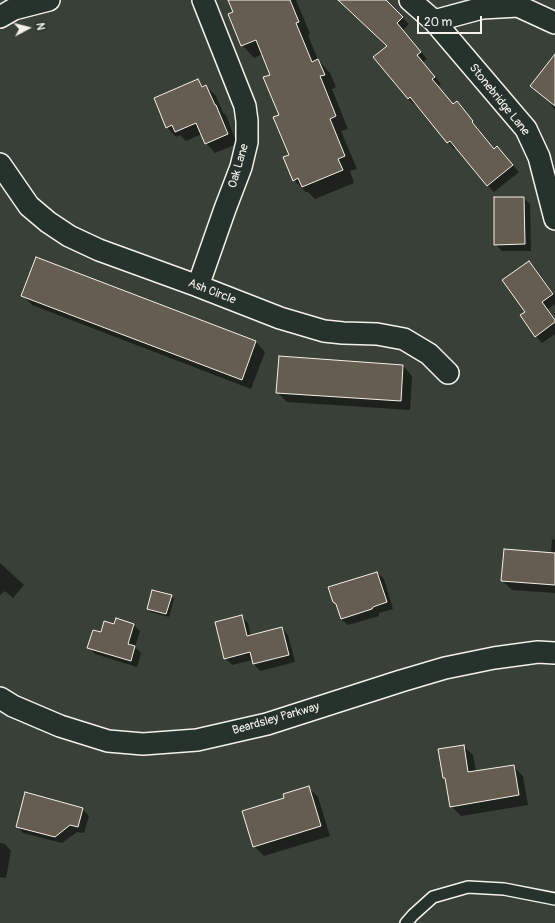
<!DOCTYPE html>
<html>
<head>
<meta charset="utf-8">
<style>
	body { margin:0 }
	#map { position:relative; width:555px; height:923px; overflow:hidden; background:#394037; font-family:Pangolin,sans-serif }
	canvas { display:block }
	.north { position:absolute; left:8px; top:8px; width:40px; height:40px; -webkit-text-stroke:3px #26332d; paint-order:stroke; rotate:83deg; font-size:11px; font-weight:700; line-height:16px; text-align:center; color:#f4f1e8 }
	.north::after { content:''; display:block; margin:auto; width:14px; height:18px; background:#f4f1e8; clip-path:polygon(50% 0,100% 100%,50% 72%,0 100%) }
	.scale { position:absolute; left:417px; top:16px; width:65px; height:18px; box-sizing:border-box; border:2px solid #f4f1e8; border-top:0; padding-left:5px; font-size:12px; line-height:14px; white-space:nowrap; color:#f4f1e8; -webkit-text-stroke:3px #26332d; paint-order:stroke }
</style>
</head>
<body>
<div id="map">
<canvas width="555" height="923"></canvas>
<div class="north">N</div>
<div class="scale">20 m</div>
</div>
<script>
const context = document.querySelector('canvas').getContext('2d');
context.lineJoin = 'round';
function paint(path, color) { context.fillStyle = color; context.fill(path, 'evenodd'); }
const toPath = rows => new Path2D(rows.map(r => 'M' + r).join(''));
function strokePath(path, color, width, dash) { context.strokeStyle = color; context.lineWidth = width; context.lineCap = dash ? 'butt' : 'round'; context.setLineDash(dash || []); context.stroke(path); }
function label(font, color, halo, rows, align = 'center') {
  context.font = font + ' Pangolin,sans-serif'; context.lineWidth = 4; context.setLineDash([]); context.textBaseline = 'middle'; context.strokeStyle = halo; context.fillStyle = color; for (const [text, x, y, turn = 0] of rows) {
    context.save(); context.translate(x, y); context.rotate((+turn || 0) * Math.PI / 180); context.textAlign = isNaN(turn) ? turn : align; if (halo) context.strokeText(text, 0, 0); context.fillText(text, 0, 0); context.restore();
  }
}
paint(toPath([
	[229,0,296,0,310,34,308,35,318,60,330,73,336,87,332,89,348,129,341,131,357,169,350,171,354,183,315,199,308,192,306,192,294,180,290,155,271,75,262,54,254,58,242,45,234,13],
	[352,0,384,0,409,24,403,30,427,59,423,62,441,84,438,86,454,105,463,109,494,149,497,147,519,172,494,192,488,186,456,147,454,149,448,142,416,104,415,105,408,99,388,47],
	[555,62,555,110,551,105,552,104,532,86],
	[198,81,205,87,206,86,216,96,223,113,226,115,237,144,215,153,206,143,202,134,186,141,180,135,176,137,167,127],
	[524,198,530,204,531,251,502,251,495,244],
	[529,262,536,269,555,295,555,304,548,309,555,319,555,334,542,343,536,336,526,312],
	[22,295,256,342,265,352,251,389,32,305],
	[403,366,412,376,410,410,287,402,277,392],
	[552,539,555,540,555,593,512,590,502,580,551,554],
	[0,563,24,585,13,598,5,591,0,595],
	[377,573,384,579,393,609,379,613,379,616,348,625,341,619],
	[171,596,174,599,169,617,151,612,148,609],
	[241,616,248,623,251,636,282,628,288,635,295,662,260,671,254,664,253,660,232,665,225,658],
	[133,625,140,631,135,647,141,653,137,667,95,654,89,647,115,626],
	[463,746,473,755,476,772,513,766,523,776,528,805,461,816,451,806,447,781,444,777],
	[308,787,318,797,330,836,264,856,254,846,286,798],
	[82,809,89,816,84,833,77,832,62,843,23,833,17,826],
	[0,843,5,844,11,851,6,878,0,877]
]), '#0007');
const building = toPath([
	[228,0,290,0,299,22,296,23,312,62,318,59,325,75,320,76,336,116,330,119,345,156,338,159,343,170,302,187,298,178,293,181,283,157,289,155,273,117,279,115,263,77,270,75,256,40,241,46,228,14,233,12,228,0],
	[338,0,386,0,403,17,397,23,421,52,417,55,435,77,432,79,453,104,457,101,473,121,472,122,494,149,497,146,513,165,487,186,450,141,447,143,410,97,408,99,373,57,387,46,338,0],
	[555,54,555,106,530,86,555,54],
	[198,79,202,87,206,85,215,105,216,105,228,134,205,144,196,123,175,132,172,125,166,128,154,98,198,79],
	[494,197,524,197,525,244,494,245,494,197],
	[36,257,256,341,242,380,21,296,36,257],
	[529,261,553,294,542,302,555,320,555,322,535,337,520,315,525,312,502,280,529,261],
	[279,356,403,365,401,401,276,393,279,356],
	[504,549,555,553,555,585,501,581,504,549],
	[377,572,387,602,373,607,372,609,341,619,336,604,333,602,328,587,377,572],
	[152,590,172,595,166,614,147,609,152,590],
	[242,615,247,636,282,627,289,655,253,664,250,652,224,659,215,622,242,615],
	[116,618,134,624,128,644,135,646,131,661,87,648,93,630,101,632,104,621,114,624,116,618],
	[464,745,468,772,514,765,519,795,450,807,445,778,443,778,438,749,464,745],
	[309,786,321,826,253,847,242,811,284,798,283,794,309,786],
	[25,792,83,808,78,827,70,825,55,837,16,827,25,792]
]);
paint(building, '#655d4f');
strokePath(building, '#f4f1e8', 1);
const service = toPath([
	[406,923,413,915,433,897,468,887,504,889,555,899]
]);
const minor = toPath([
	[410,0,434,21,526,129,539,157,555,219],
	[0,17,14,9,49,0],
	[434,21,482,8,518,6,555,23],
	[0,164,29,206,48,222,69,236,99,250,198,286,280,318,324,331,343,333,377,334,404,339,429,354,448,373],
	[198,286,225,209,241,167,247,142,247,121,245,106,203,0],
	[0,698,13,706,60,726,108,741,143,744,197,740,267,724,401,681,445,668,494,658,538,652,555,653]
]);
strokePath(service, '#f4f1e8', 14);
strokePath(minor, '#f4f1e8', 24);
strokePath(service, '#26332d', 11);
strokePath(minor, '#26332d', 21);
label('12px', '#f4f1e8', '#26332d', [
	["Stonebridge Lane",499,100,51],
	["Oak Lane",239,166,-74],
	["Ash Circle",212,292,21],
	["Beardsley Parkway",276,719,-16]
]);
</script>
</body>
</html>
